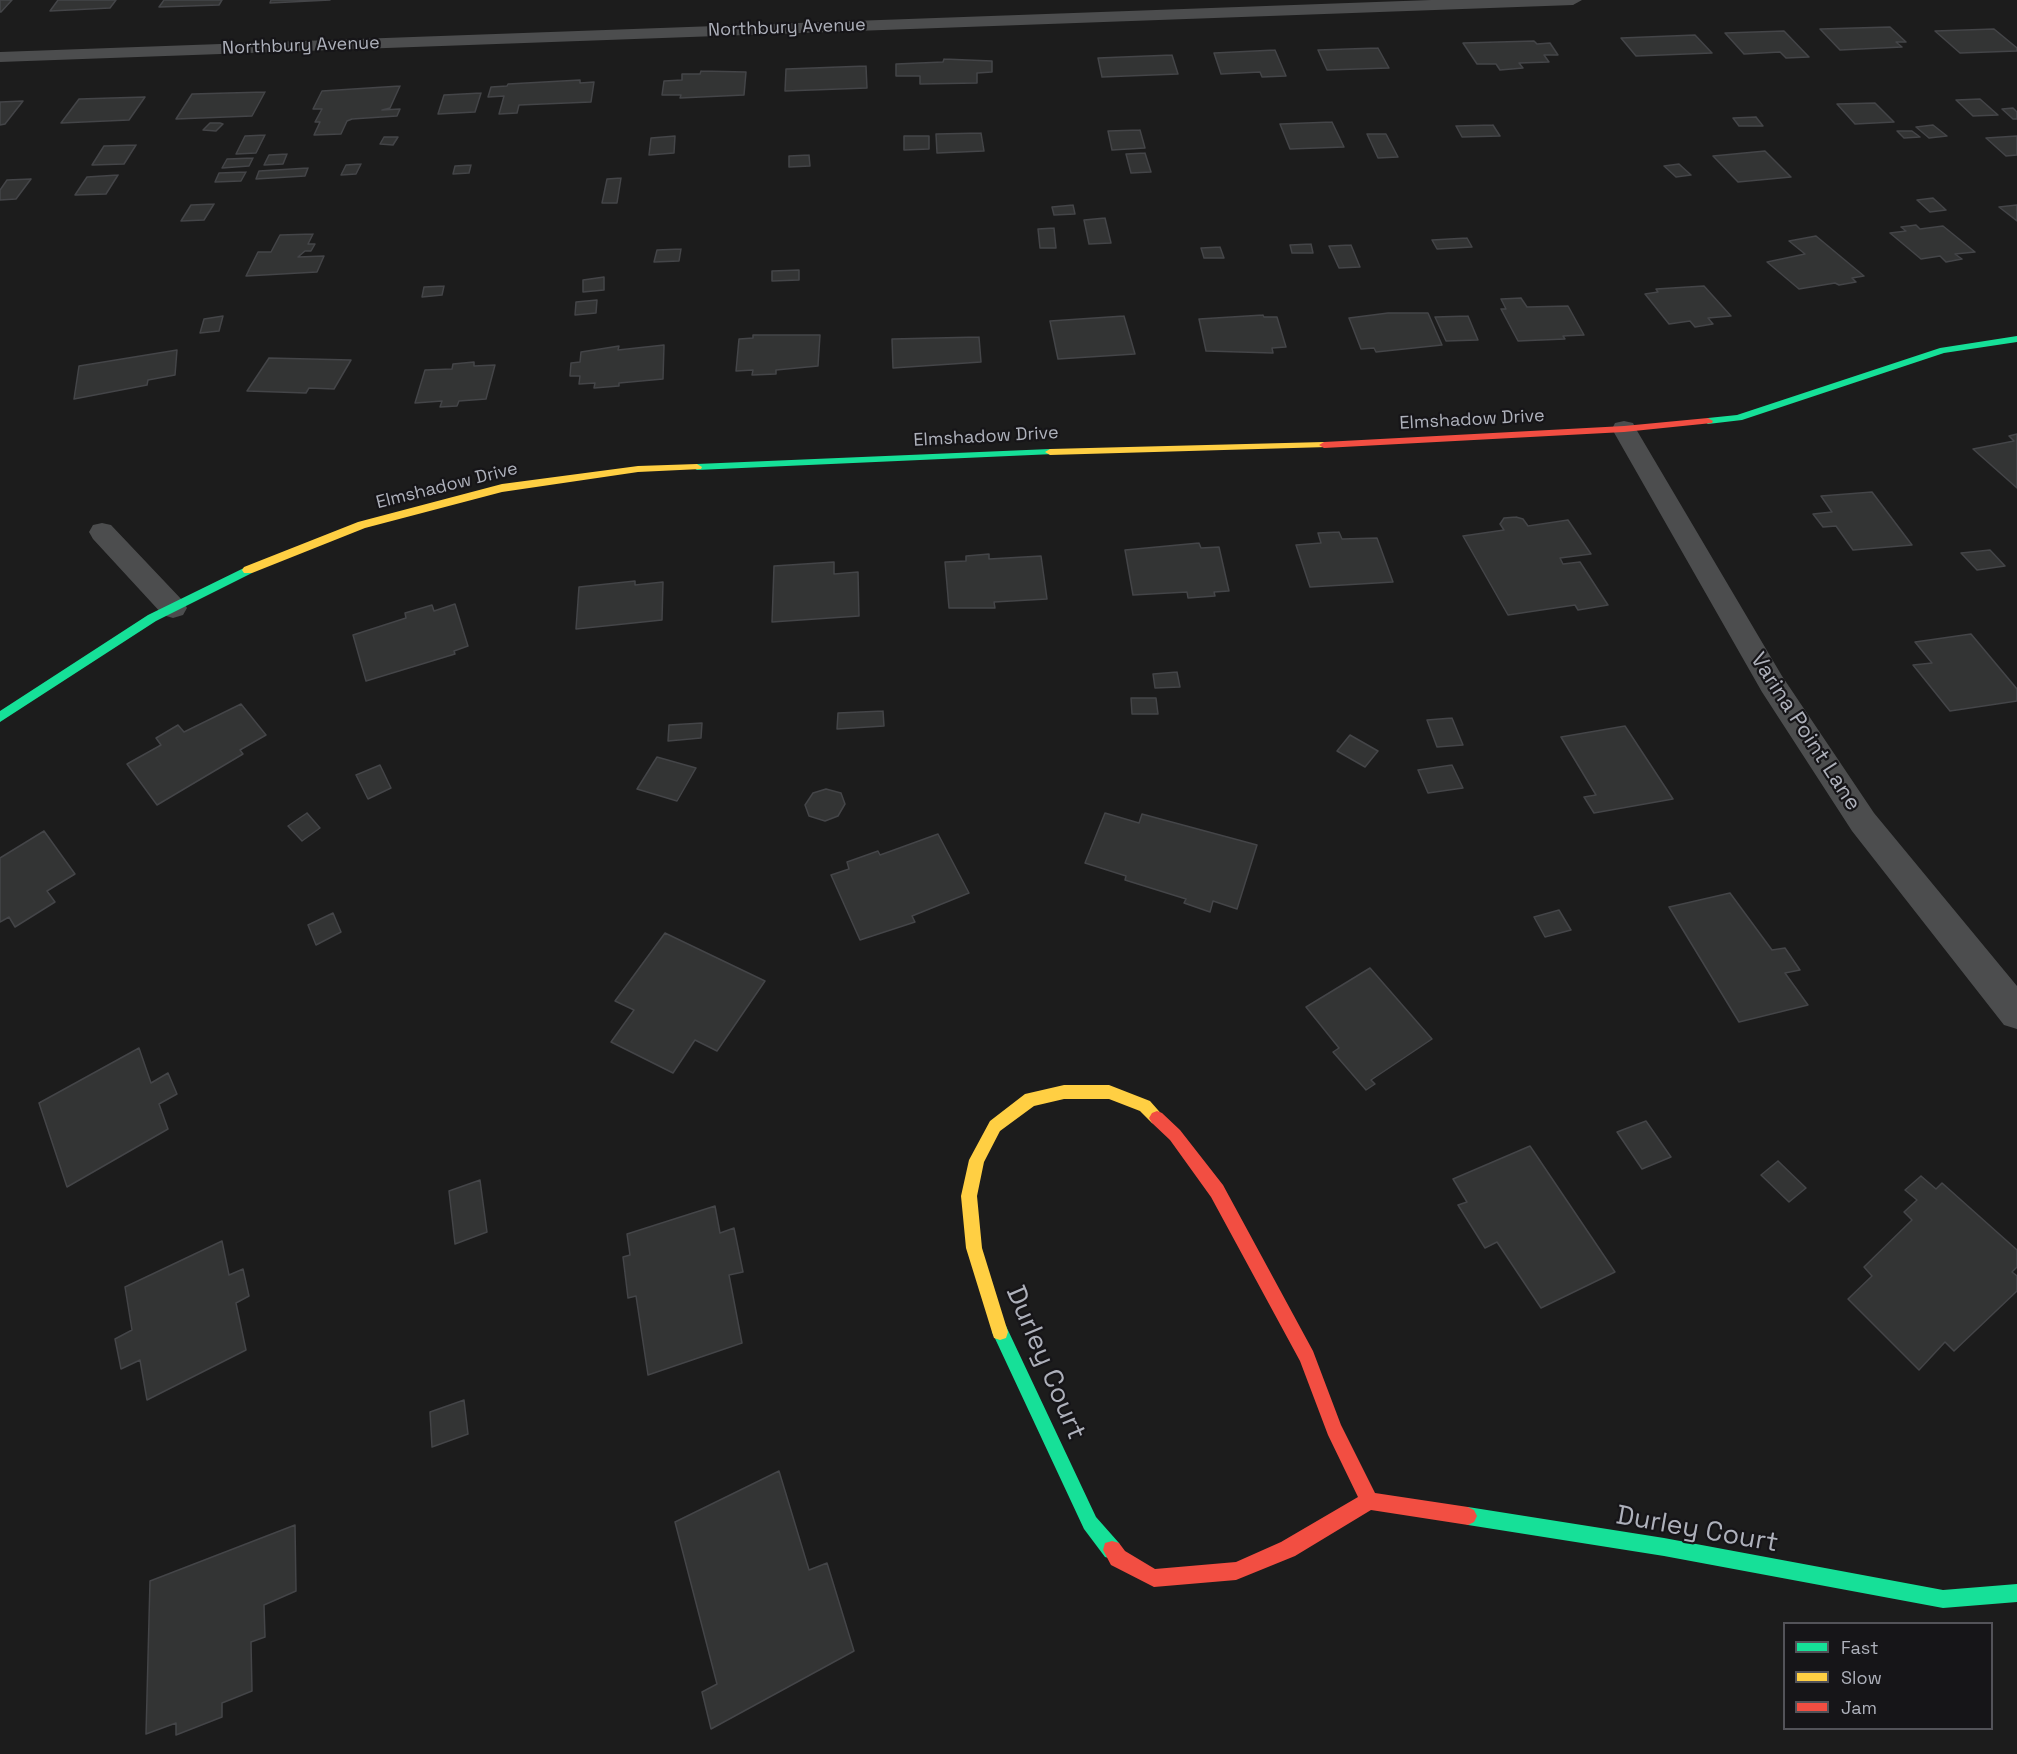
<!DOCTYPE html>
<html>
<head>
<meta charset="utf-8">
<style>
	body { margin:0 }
	#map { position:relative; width:2017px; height:1754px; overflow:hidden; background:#1c1c1c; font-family:"Space Grotesk",sans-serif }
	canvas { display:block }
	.legend { position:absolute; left:1783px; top:1622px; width:210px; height:108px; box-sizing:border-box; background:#161518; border:2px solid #535359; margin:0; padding:8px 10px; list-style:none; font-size:18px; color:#aeb1bb }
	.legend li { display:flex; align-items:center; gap:12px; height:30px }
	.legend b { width:30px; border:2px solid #535359 }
</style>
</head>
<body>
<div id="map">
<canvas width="2017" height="1754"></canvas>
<ul class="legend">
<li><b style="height:8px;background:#16e098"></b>Fast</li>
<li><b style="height:8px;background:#ffcf43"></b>Slow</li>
<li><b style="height:8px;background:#f24e42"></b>Jam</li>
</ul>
</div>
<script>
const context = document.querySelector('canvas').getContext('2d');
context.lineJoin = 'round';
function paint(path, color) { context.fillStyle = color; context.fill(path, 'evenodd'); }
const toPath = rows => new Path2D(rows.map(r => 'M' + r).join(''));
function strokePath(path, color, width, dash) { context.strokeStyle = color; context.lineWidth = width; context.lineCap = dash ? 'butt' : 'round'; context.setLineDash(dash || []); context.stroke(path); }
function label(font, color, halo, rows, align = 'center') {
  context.font = font + ' "Space Grotesk",sans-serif'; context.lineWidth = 4.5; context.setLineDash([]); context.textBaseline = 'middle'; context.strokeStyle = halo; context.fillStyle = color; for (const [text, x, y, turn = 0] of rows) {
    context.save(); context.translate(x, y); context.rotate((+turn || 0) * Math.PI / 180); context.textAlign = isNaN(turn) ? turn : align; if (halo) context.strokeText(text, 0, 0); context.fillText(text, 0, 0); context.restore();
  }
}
const building = toPath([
	[0,0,12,0,1,12,0,12,0,0],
	[58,0,116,0,110,8,50,11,58,0],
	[164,0,222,0,219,5,159,7,164,0],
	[271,0,330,0,270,3,271,0],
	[1890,27,1906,42,1896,42,1902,47,1840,50,1820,29,1890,27],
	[1994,29,2017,48,2017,51,1960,53,1935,31,1994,29],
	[1784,31,1809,57,1786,58,1780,52,1744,54,1725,33,1784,31],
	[1695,35,1712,53,1636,56,1621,38,1695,35],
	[1534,41,1537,44,1550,43,1558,55,1544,55,1549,62,1519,63,1523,68,1500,70,1496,64,1477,64,1463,43,1534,41],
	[1378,48,1389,68,1327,70,1318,50,1378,48],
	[1275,50,1286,76,1262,77,1260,72,1221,74,1214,53,1275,50],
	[1172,55,1178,74,1102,77,1098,58,1172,55],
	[944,59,992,61,992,72,977,73,977,83,920,84,920,76,896,76,896,64,943,62,944,59],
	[866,66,867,88,785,91,786,69,866,66],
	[701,71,746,72,744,95,680,98,681,95,662,95,664,81,682,80,682,74,700,74,701,71],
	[580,80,580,83,594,82,591,102,519,105,517,113,499,114,504,96,488,97,491,87,507,86,508,84,580,80],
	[400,86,390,108,382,110,400,109,397,116,352,119,347,121,341,134,314,135,320,122,315,122,322,109,313,109,322,91,400,86],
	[265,92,252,116,176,119,192,94,265,92],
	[481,93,475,112,438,114,444,95,481,93],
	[145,97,129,120,61,123,79,99,145,97],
	[1980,99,1998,115,1973,116,1956,100,1980,99],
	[23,101,5,124,0,125,0,102,23,101],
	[1875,103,1894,122,1855,124,1837,104,1875,103],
	[2013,108,2017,112,2017,119,2013,119,2002,109,2013,108],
	[1756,117,1763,126,1739,126,1733,118,1756,117],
	[1332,122,1344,147,1290,149,1280,124,1332,122],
	[210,123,220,123,223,124,216,131,203,130,210,123],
	[1493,125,1500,136,1462,137,1456,126,1493,125],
	[1933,125,1947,136,1929,138,1916,127,1933,125],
	[1140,130,1145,148,1112,150,1108,131,1140,130],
	[1897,131,1912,131,1920,137,1904,138,1897,131],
	[981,133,984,151,937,153,936,134,981,133],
	[1367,134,1386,134,1398,157,1378,158,1367,134],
	[265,135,256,153,236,154,245,136,265,135],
	[675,136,674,153,649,155,651,138,675,136],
	[904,136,929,136,929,149,904,150,904,136],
	[2017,136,2017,155,2006,156,1986,138,2017,136],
	[384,137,398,137,393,145,380,144,384,137],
	[136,145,124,164,92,165,104,146,136,145],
	[1765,151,1791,177,1738,182,1713,156,1765,151],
	[1145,153,1151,172,1131,173,1126,154,1145,153],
	[287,154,283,164,264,165,269,155,287,154],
	[809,155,810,166,789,167,789,156,809,155],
	[253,158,249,166,222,168,227,159,253,158],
	[361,164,356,174,341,175,346,165,361,164],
	[1679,164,1691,175,1676,177,1664,166,1679,164],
	[471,165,469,173,453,174,455,166,471,165],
	[308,168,305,176,256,179,259,171,308,168],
	[246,172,241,181,215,182,219,173,246,172],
	[118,175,106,194,75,195,87,177,118,175],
	[621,178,617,203,602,203,607,179,621,178],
	[31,179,16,199,0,200,0,190,7,180,31,179],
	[1933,198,1946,210,1930,212,1917,200,1933,198],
	[214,204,204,220,181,221,191,205,214,204],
	[1073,205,1075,214,1054,215,1052,207,1073,205],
	[2017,205,2017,221,1999,207,2017,205],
	[1105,218,1111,243,1089,244,1084,220,1105,218],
	[1916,225,1920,229,1943,226,1975,252,1955,254,1962,259,1946,262,1940,256,1921,259,1890,233,1906,231,1901,227,1916,225],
	[1054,228,1056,248,1040,248,1038,229,1054,228],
	[313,234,308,244,315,244,311,251,305,251,298,257,324,256,317,272,246,276,258,252,271,252,280,235,313,234],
	[1816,236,1864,276,1852,278,1856,282,1839,285,1835,283,1799,289,1767,262,1805,254,1789,241,1816,236],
	[1467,238,1472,247,1437,249,1432,240,1467,238],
	[1311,244,1313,253,1292,253,1290,245,1311,244],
	[1351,245,1360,267,1339,268,1329,246,1351,245],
	[1220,247,1224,258,1204,258,1201,248,1220,247],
	[681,249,679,261,654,262,657,250,681,249],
	[799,270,799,280,772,281,772,271,799,270],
	[604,277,604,290,583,292,583,280,604,277],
	[444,286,442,295,422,297,424,287,444,286],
	[1704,286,1731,316,1708,318,1713,324,1695,327,1690,321,1669,324,1645,294,1658,292,1656,289,1704,286],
	[1521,298,1527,307,1568,306,1584,335,1563,336,1565,339,1518,341,1501,309,1506,309,1501,299,1521,298],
	[597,300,596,313,575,315,576,302,597,300],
	[1388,313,1428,313,1442,345,1376,352,1374,348,1361,349,1349,318,1388,313],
	[1263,315,1264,317,1277,317,1286,347,1272,348,1273,353,1206,351,1199,319,1263,315],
	[223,316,219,331,200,333,204,319,223,316],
	[1124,316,1135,354,1058,359,1050,321,1124,316],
	[1468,316,1478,340,1446,341,1435,317,1468,316],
	[753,335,820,335,818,366,776,370,776,374,752,375,753,370,736,371,739,339,753,338,753,335],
	[979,337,981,362,893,368,892,339,979,337],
	[664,345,663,379,619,383,619,386,594,388,595,383,579,384,580,376,570,376,571,363,580,362,581,352,619,346,618,350,664,345],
	[177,350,175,375,148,380,147,385,74,399,79,366,177,350],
	[269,358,351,360,334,389,309,388,306,393,247,391,269,358],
	[474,362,474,366,495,365,486,399,459,401,457,406,440,407,442,401,415,403,425,370,452,369,453,364,474,362],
	[2017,434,2017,488,1973,449,2014,441,2009,436,2017,434],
	[1872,492,1912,545,1853,550,1836,526,1823,527,1813,514,1832,512,1821,496,1872,492],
	[1516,517,1523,519,1528,526,1568,520,1591,554,1560,558,1563,564,1580,562,1608,605,1578,610,1575,605,1508,615,1463,536,1504,530,1500,524,1504,518,1516,517],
	[1339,532,1342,539,1377,538,1393,582,1310,587,1296,545,1321,543,1318,533,1339,532],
	[1199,543,1201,548,1219,547,1229,591,1214,592,1215,596,1188,598,1187,592,1133,595,1125,550,1199,543],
	[1990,550,2005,566,1977,570,1961,553,1990,550],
	[989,554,989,559,1041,556,1047,599,994,602,995,608,949,608,945,562,966,561,966,556,989,554],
	[834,562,834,574,858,572,859,616,772,622,774,566,834,562],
	[635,581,635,585,663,582,662,620,576,629,579,587,635,581],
	[455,604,468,646,454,651,455,654,366,681,353,635,406,618,405,613,432,605,434,611,455,604],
	[1971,634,2017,689,2017,701,1950,711,1913,665,1932,663,1915,642,1971,634],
	[1177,672,1180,687,1155,688,1153,674,1177,672],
	[1131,698,1156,698,1158,714,1132,714,1131,698],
	[241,704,266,735,240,750,243,754,157,805,127,764,161,745,156,738,178,725,184,732,241,704],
	[883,711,884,726,837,729,838,713,883,711],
	[1452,718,1463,745,1437,747,1427,720,1452,718],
	[702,723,701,738,668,741,669,725,702,723],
	[1625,726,1673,799,1594,813,1584,797,1596,795,1561,737,1625,726],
	[1350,735,1378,751,1365,767,1337,751,1350,735],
	[657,757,696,768,677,801,637,789,657,757],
	[380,765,391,788,368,799,356,775,380,765],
	[1452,765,1463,788,1428,793,1418,770,1452,765],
	[826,789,841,793,845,804,838,816,825,821,809,816,805,805,813,793,826,789],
	[307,813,320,828,302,841,288,826,307,813],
	[1105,813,1139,823,1142,814,1257,845,1237,909,1213,901,1210,912,1184,903,1186,899,1125,880,1126,876,1085,863,1105,813],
	[44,831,75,874,47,891,55,902,15,927,9,917,0,922,0,858,44,831],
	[938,834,969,893,912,916,915,922,860,940,831,875,849,869,847,862,878,851,880,855,938,834],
	[1730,893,1772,950,1785,948,1800,970,1785,973,1808,1005,1739,1022,1669,907,1730,893],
	[1559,910,1571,930,1545,937,1534,917,1559,910],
	[333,913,341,932,316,945,308,925,333,913],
	[665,933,765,981,717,1051,695,1040,673,1073,611,1042,634,1010,615,1001,665,933],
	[1370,968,1432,1039,1371,1080,1375,1084,1366,1090,1333,1052,1339,1048,1306,1007,1370,968],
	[139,1048,151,1083,168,1073,177,1094,159,1104,168,1129,67,1187,39,1103,139,1048],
	[1646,1121,1671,1157,1642,1169,1617,1132,1646,1121],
	[1530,1146,1615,1272,1541,1308,1497,1242,1485,1248,1458,1205,1467,1202,1453,1179,1530,1146],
	[1778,1161,1806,1188,1789,1202,1761,1175,1778,1161],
	[1921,1176,1936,1189,1942,1183,2017,1250,2017,1267,2012,1272,2017,1276,2017,1291,1954,1351,1945,1342,1919,1370,1848,1299,1872,1276,1864,1267,1912,1220,1904,1212,1917,1200,1905,1190,1921,1176],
	[480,1180,487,1232,455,1244,449,1191,480,1180],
	[715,1206,720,1233,734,1228,743,1272,729,1275,742,1343,648,1375,636,1296,628,1298,623,1257,630,1255,627,1234,715,1206],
	[222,1241,229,1275,243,1269,249,1296,236,1303,246,1350,147,1400,140,1360,121,1369,115,1339,132,1330,125,1287,222,1241],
	[464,1400,468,1434,432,1447,430,1412,464,1400],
	[779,1471,809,1570,827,1563,854,1651,711,1729,702,1692,717,1684,675,1522,779,1471],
	[295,1525,296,1591,264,1605,265,1637,251,1642,252,1691,222,1703,222,1717,176,1735,176,1723,146,1734,150,1581,295,1525]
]);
paint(building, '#333434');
strokePath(building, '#444548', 1.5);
paint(toPath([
	[1431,0,1582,0,1573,5,0,62,0,52,1431,0],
	[1624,421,1633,423,1636,429,1782,676,1874,813,2017,986,2017,1029,2004,1025,1852,831,1762,692,1612,429,1615,423,1624,421],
	[102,523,111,525,183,601,187,608,183,615,173,618,163,615,93,539,89,532,93,525,102,523]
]), '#4c4d4e');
paint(toPath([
	[2017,336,2017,342,1944,353,1742,420,1708,424,1703,421,1708,418,1737,415,1940,348,2017,336],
	[1050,449,1055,452,1054,454,697,470,692,467,697,464,1050,449],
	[248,566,252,567,252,573,156,621,0,722,0,711,148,615,248,566],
	[1000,1324,1006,1326,1096,1517,1119,1543,1121,1550,1119,1557,1112,1559,1105,1557,1084,1529,992,1332,994,1326,1000,1324],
	[1468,1507,1664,1538,1943,1590,2017,1584,2017,1602,1943,1608,1664,1556,1468,1525,1462,1522,1459,1516,1462,1510,1468,1507]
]), '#16e098');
paint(toPath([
	[1324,442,1328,443,1328,447,1050,455,1045,452,1050,449,1324,442],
	[697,464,702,467,701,469,638,472,502,492,365,528,252,573,244,573,242,570,244,567,358,522,502,484,638,466,697,464],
	[1064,1085,1109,1085,1150,1101,1165,1118,1162,1123,1157,1125,1152,1123,1140,1111,1109,1099,1064,1099,1034,1106,1000,1131,984,1162,977,1196,982,1248,1008,1332,1006,1338,1000,1340,994,1338,992,1332,966,1248,961,1196,969,1160,990,1121,1025,1094,1064,1085]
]), '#ffcf43');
paint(toPath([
	[1708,418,1713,421,1712,423,1624,432,1324,448,1319,445,1324,442,1624,426,1708,418],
	[1157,1111,1162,1113,1180,1130,1223,1185,1313,1351,1341,1425,1375,1493,1468,1507,1474,1510,1477,1516,1474,1522,1468,1525,1371,1510,1295,1556,1236,1580,1154,1587,1111,1565,1103,1550,1105,1543,1112,1541,1119,1543,1125,1551,1155,1569,1236,1562,1281,1542,1358,1497,1328,1435,1300,1361,1211,1197,1170,1140,1152,1123,1149,1118,1152,1113,1157,1111]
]), '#f24e42');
label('18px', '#aeb1bb', '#161518', [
	["Northbury Avenue",787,28,-2],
	["Northbury Avenue",301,46,-2],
	["Elmshadow Drive",1472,420,-3],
	["Elmshadow Drive",986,437,-3],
	["Elmshadow Drive",447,486,-14]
]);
label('22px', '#aeb1bb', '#161518', [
	["Varina Point Lane",1805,732,57]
]);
label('27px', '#aeb1bb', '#161518', [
	["Durley Court",1045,1363,67],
	["Durley Court",1697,1530,10]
]);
</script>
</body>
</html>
